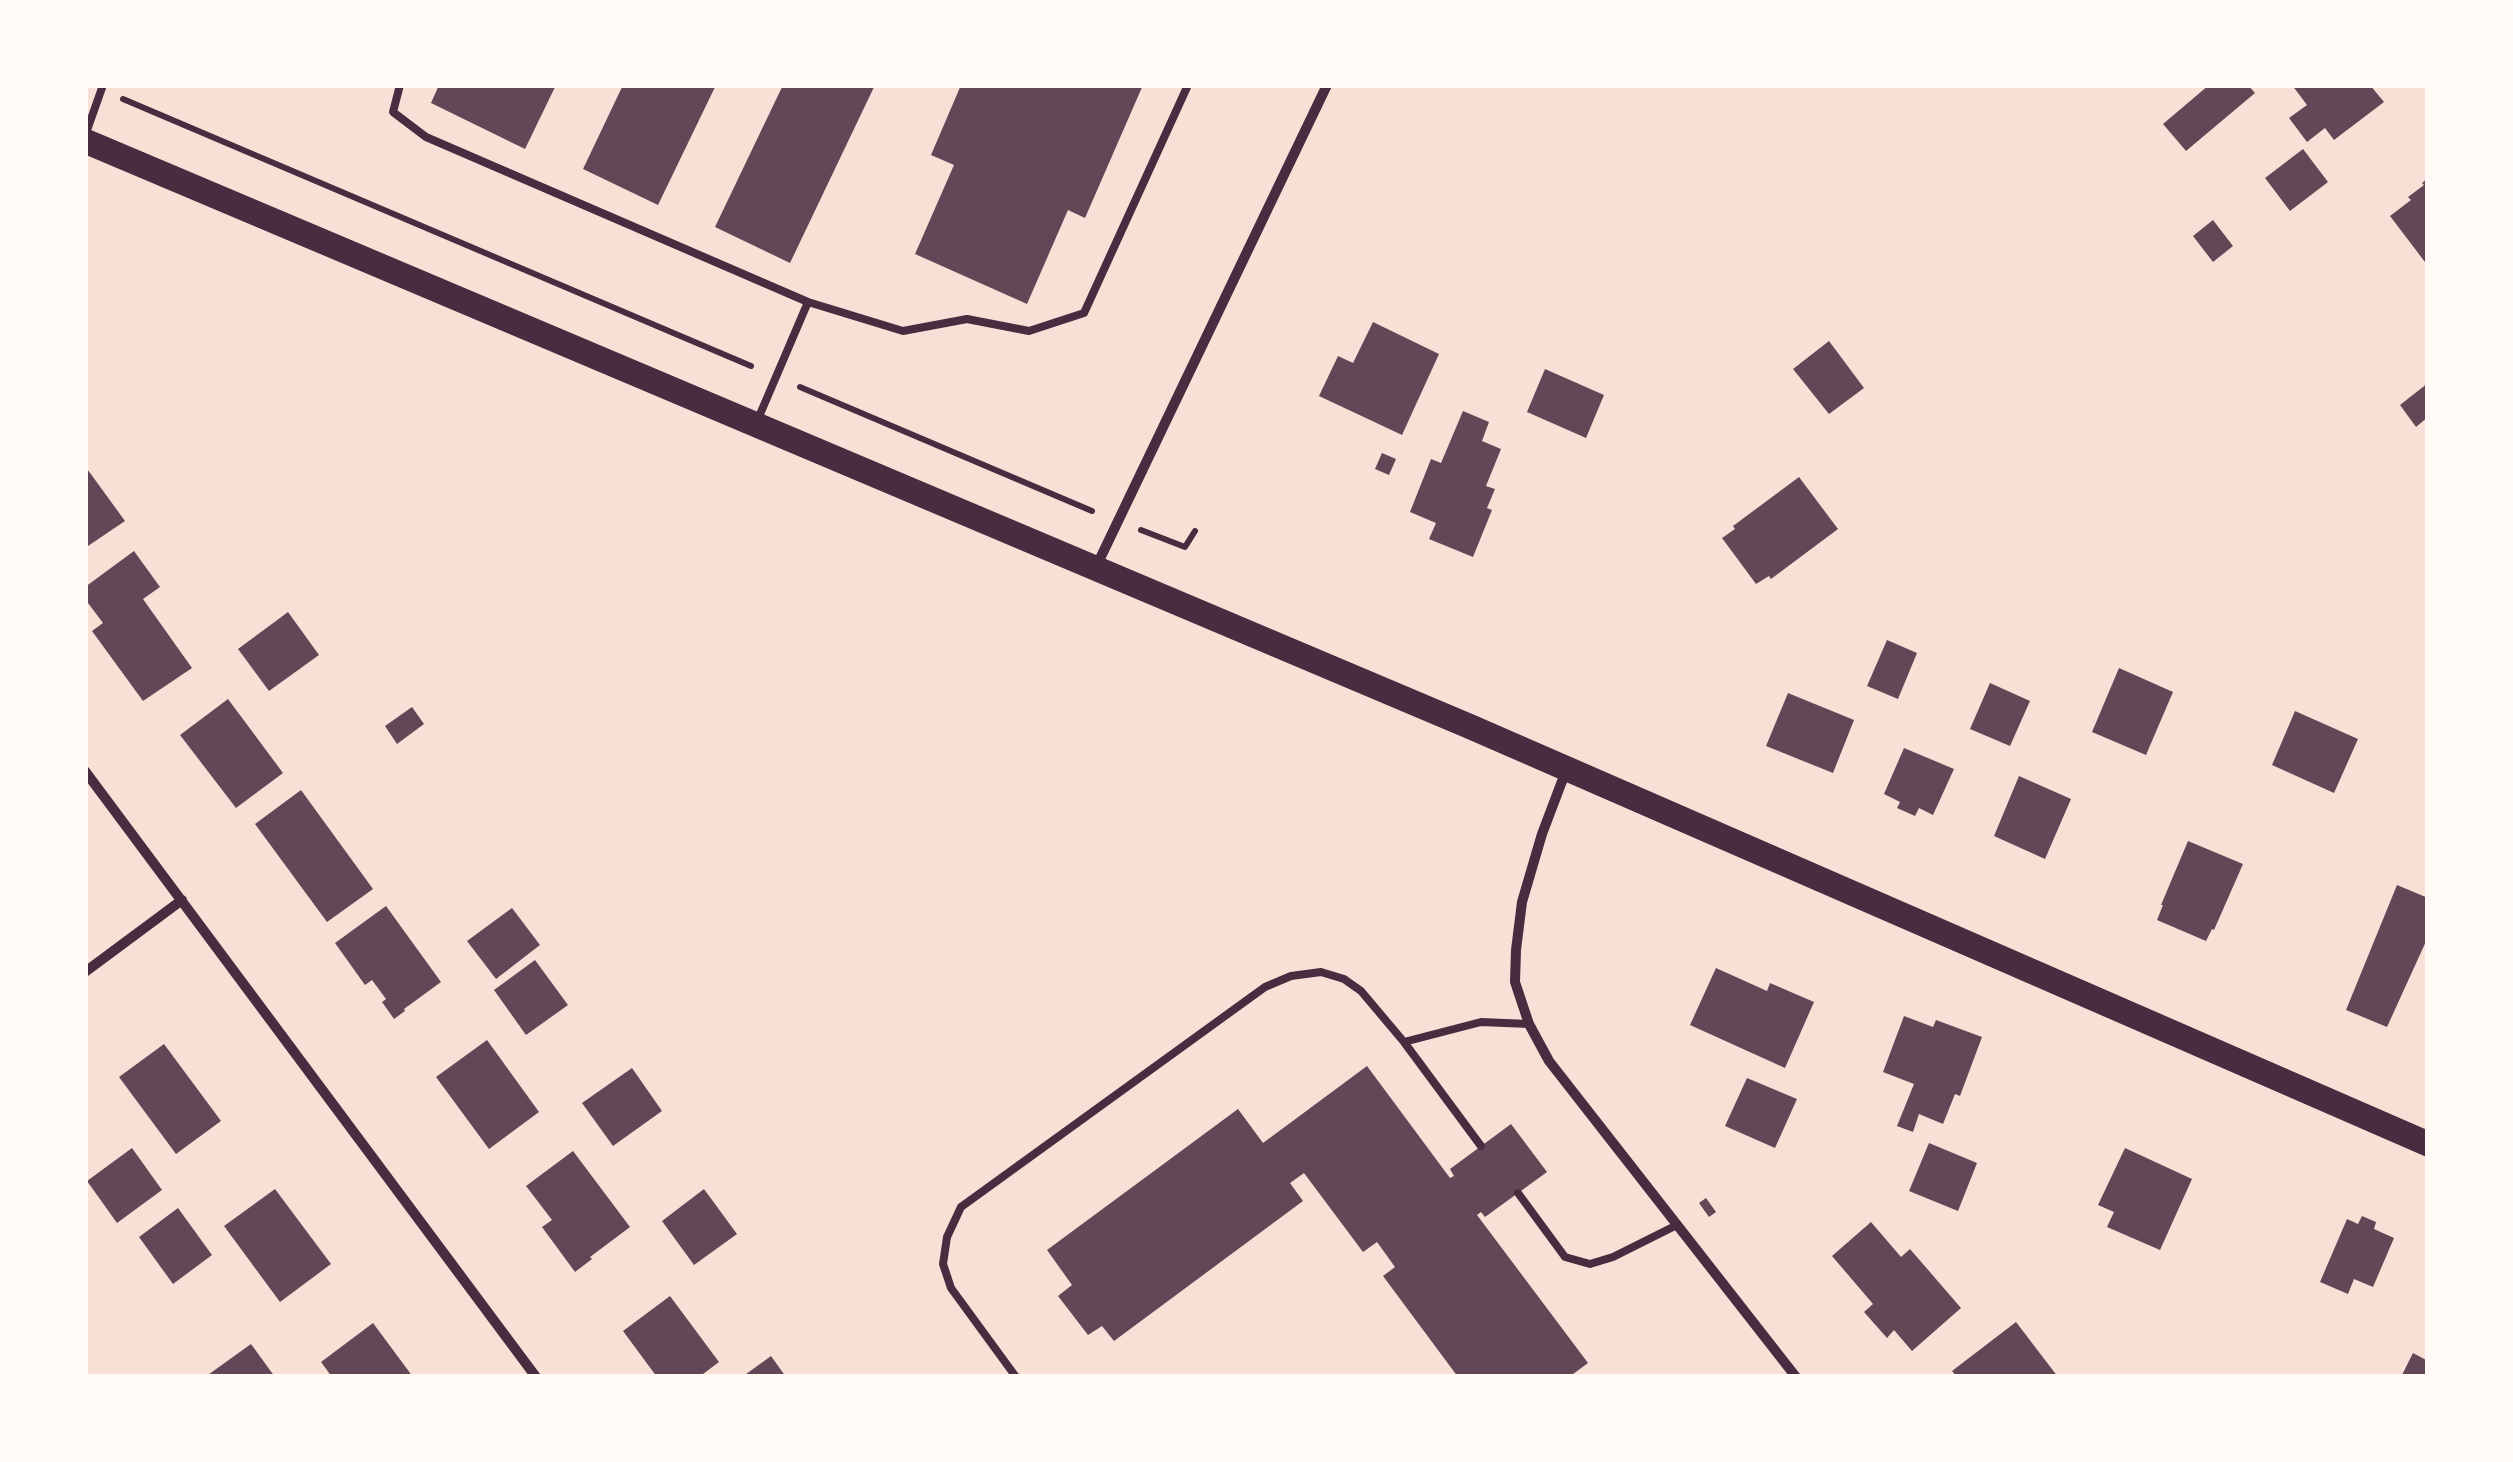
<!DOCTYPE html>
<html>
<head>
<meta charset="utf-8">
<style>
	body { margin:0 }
	#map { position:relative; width:2513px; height:1462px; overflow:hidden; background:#f7e1d7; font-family:Commissioner,sans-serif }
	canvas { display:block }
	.frame { position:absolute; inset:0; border:88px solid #fffaf5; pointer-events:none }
</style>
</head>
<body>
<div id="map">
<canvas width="2513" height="1462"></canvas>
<div class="frame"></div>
</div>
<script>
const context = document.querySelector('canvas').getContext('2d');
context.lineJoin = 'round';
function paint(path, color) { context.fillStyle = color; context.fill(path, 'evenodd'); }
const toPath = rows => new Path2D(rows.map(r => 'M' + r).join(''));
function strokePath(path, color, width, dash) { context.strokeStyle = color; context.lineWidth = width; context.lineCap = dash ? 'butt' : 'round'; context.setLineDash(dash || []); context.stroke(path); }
paint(toPath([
	[439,85,556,85,525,149,431,103],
	[623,85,716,85,658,205,583,169],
	[783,85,875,85,790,263,715,227],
	[961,85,1143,85,1085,218,1068,210,1027,304,915,254,954,165,931,155],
	[2209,85,2248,85,2255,93,2186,151,2163,124],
	[2292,85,2370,85,2384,102,2334,140,2325,128,2307,142,2289,118,2307,105],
	[2303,149,2328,182,2290,211,2265,178],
	[2428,178,2428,266,2390,216,2411,200,2408,197,2424,185,2422,183],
	[2213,220,2233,246,2213,262,2193,236],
	[1373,322,1439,354,1402,435,1319,396,1338,356,1353,363],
	[1829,341,1864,388,1829,414,1793,369],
	[1545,369,1604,395,1586,438,1527,412],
	[2428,383,2428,417,2416,427,2400,405],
	[1463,411,1489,422,1482,441,1501,449,1486,486,1495,489,1487,508,1492,510,1473,557,1429,539,1436,523,1410,512,1431,459,1441,463],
	[1382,453,1396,459,1389,475,1375,469],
	[85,466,125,521,85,548],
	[1799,477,1838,529,1771,579,1769,576,1756,584,1722,538,1735,529,1733,526],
	[134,551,160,587,143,599,192,668,143,701,92,631,103,623,85,599,85,587],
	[288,612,319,655,269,691,238,649],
	[1887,640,1917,653,1898,699,1867,686],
	[2119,668,2173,692,2146,755,2092,732],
	[1990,683,2030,701,2010,746,1970,729],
	[1788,693,1854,720,1833,773,1766,746],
	[228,699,283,773,236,808,180,735],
	[412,707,424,724,397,744,385,726],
	[2295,711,2358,739,2334,793,2272,765],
	[1904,748,1954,769,1933,815,1919,808,1915,816,1897,808,1900,802,1884,794],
	[2019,776,2071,799,2045,859,1994,836],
	[301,790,373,889,327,922,255,824],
	[2188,841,2243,864,2214,930,2212,929,2206,941,2157,920,2163,905,2161,905],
	[2397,885,2428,898,2428,937,2387,1027,2346,1010],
	[386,906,441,982,404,1009,405,1011,394,1019,382,1002,386,999,372,980,365,985,335,943],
	[512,908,540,945,496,979,467,941],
	[535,960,568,1005,526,1035,494,990],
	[1716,968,1767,991,1770,983,1814,1002,1785,1068,1690,1025],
	[1904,1016,1933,1027,1936,1020,1982,1037,1960,1096,1955,1094,1943,1124,1919,1114,1913,1132,1897,1126,1914,1084,1883,1072],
	[487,1040,539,1112,489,1149,436,1077],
	[164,1044,221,1121,176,1154,119,1077],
	[1367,1066,1450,1178,1454,1176,1450,1169,1511,1124,1547,1172,1485,1217,1481,1212,1477,1215,1588,1363,1569,1377,1458,1377,1383,1276,1395,1267,1377,1242,1363,1252,1304,1173,1290,1183,1303,1201,1114,1341,1102,1326,1088,1335,1058,1296,1072,1285,1047,1250,1238,1109,1263,1143],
	[632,1068,662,1111,613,1146,582,1103],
	[1747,1078,1797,1099,1775,1148,1725,1126],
	[1929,1143,1977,1163,1958,1211,1909,1191],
	[132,1148,162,1190,117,1223,87,1181],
	[2125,1148,2192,1179,2160,1250,2107,1227,2114,1212,2098,1205],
	[573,1151,630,1227,590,1257,592,1259,575,1272,542,1227,552,1220,526,1186],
	[275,1189,331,1264,280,1302,224,1226],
	[704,1189,737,1234,694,1265,662,1221],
	[1706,1198,1716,1212,1709,1217,1699,1203],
	[178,1208,212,1255,173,1284,139,1237],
	[2362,1216,2376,1222,2374,1229,2394,1238,2373,1287,2354,1279,2348,1294,2320,1282,2347,1219,2358,1224],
	[1871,1222,1901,1257,1910,1249,1961,1308,1912,1351,1894,1330,1887,1338,1864,1312,1873,1304,1832,1256],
	[670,1296,719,1362,699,1377,657,1377,623,1331],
	[2016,1322,2058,1377,1957,1377,1952,1371],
	[373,1323,413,1377,332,1377,321,1362],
	[251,1344,275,1377,205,1377],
	[2413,1353,2428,1361,2428,1377,2401,1377],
	[771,1356,786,1377,742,1377]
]), '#644757');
strokePath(toPath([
	[123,99,751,366],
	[800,387,1092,511],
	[1141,530,1185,547,1195,531]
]), '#4a2c40', 6);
strokePath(toPath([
	[400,85,393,112,426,137,808,302],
	[85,136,103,85],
	[758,419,808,302,903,331,967,319,1029,331,1084,313,1188,85],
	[1404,1042,1481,1146],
	[1518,1193,1565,1257,1590,1264,1613,1257,1677,1225],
	[1016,1377,951,1288,943,1264,947,1237,961,1207,1265,987,1291,976,1321,972,1344,979,1361,991,1404,1042,1481,1022,1529,1024]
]), '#4a2c40', 8);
strokePath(toPath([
	[1096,567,1327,85],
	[1567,768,1542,834,1522,902,1516,950,1515,982,1529,1024,1549,1061,1796,1377],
	[85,771,536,1377],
	[85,972,182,900]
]), '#4a2c40', 10);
strokePath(toPath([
	[85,141,1471,727,2428,1144]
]), '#4a2c40', 25);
</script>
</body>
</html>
